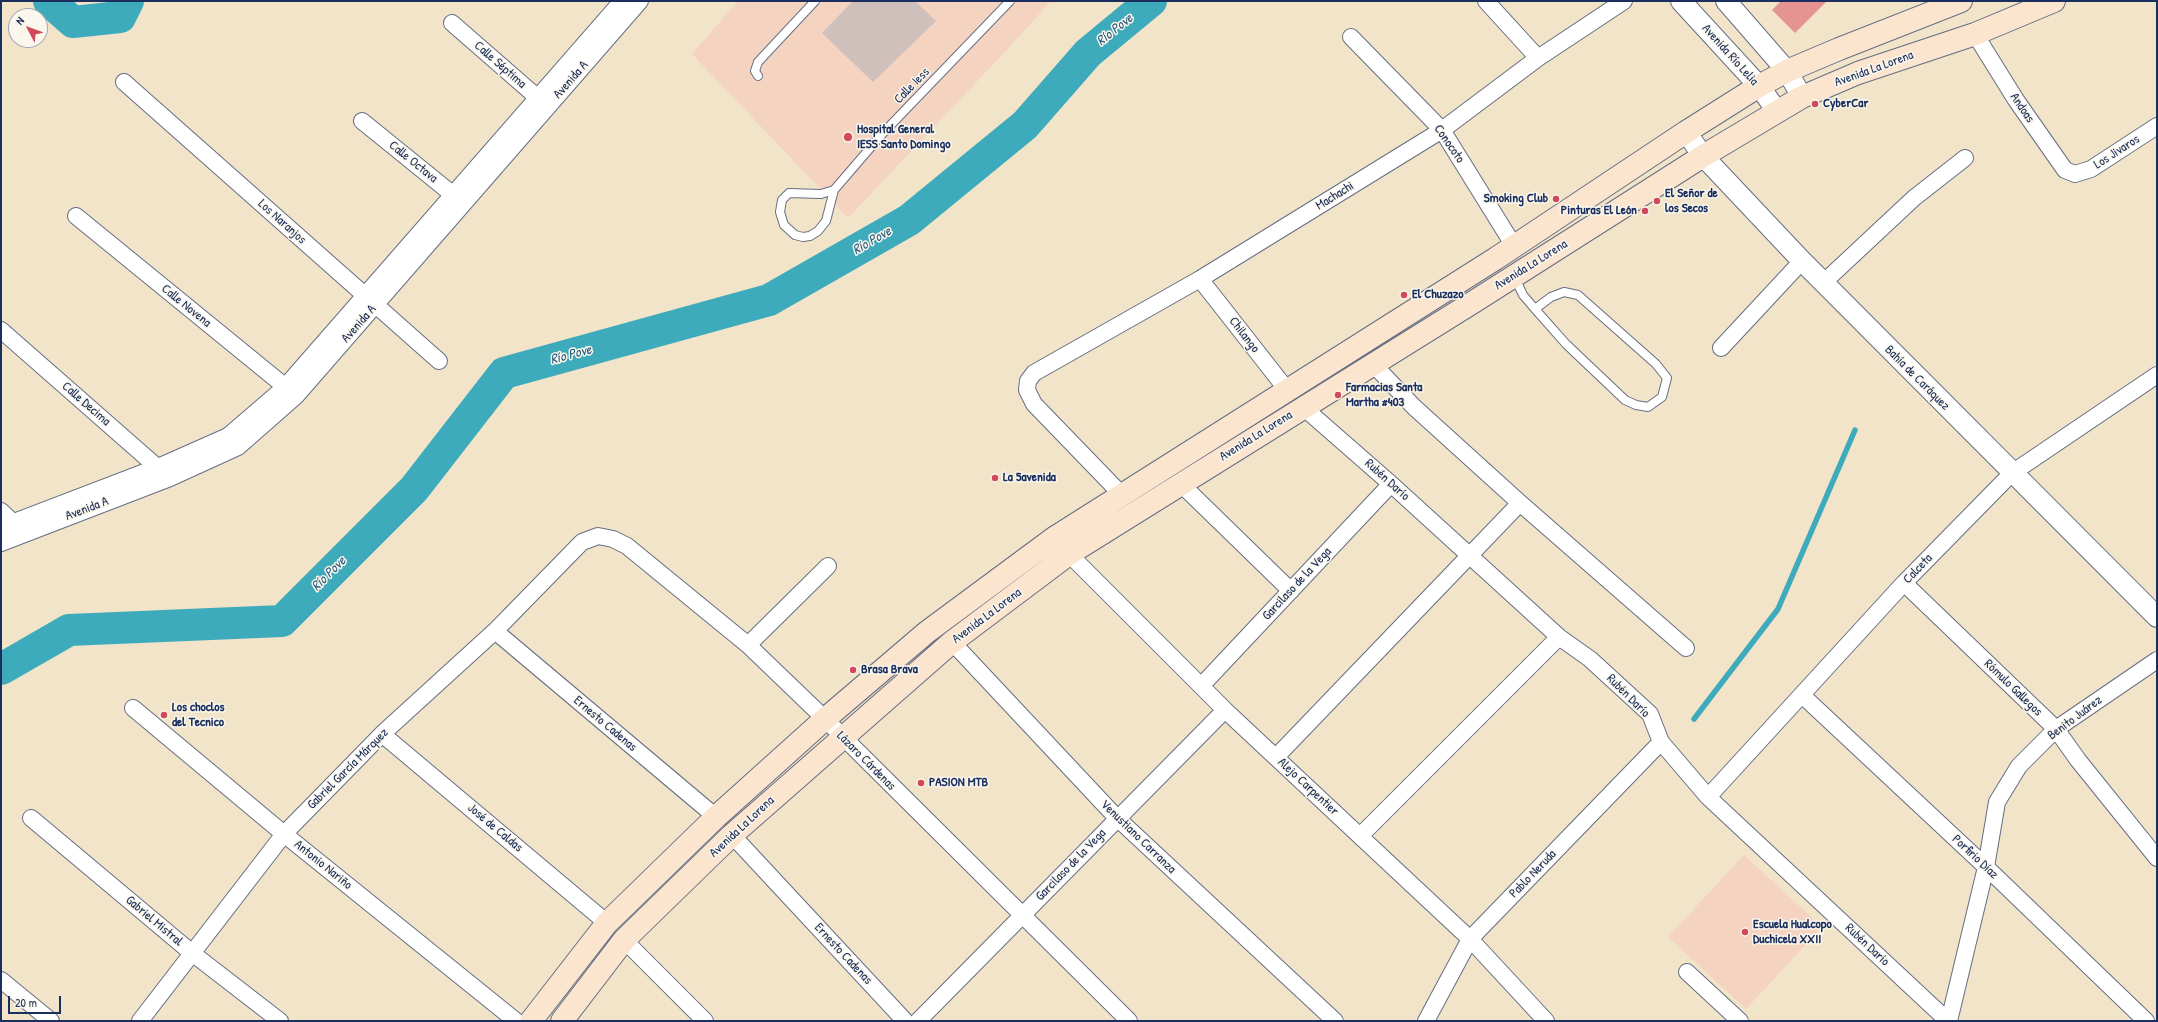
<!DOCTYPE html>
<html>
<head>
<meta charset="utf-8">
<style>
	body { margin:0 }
	#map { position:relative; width:2158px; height:1022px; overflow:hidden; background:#f1e4c8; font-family:"Patrick Hand",sans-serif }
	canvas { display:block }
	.frame { position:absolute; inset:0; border:2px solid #1b2f5e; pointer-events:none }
	.north { position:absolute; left:8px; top:8px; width:40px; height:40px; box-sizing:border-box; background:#fbf7ec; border:1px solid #a1a7b3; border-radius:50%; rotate:311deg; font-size:11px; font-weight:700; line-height:16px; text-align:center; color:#1b2f5e }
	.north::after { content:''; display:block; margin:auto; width:14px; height:18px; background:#d1495b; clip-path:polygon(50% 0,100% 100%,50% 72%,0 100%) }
	.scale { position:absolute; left:8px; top:996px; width:53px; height:18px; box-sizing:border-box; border:2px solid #1b2f5e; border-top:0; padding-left:5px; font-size:12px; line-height:14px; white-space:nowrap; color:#1b2f5e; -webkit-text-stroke:3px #fbf7ec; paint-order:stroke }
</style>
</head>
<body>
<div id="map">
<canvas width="2158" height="1022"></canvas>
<div class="frame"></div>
<div class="north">N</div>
<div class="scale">20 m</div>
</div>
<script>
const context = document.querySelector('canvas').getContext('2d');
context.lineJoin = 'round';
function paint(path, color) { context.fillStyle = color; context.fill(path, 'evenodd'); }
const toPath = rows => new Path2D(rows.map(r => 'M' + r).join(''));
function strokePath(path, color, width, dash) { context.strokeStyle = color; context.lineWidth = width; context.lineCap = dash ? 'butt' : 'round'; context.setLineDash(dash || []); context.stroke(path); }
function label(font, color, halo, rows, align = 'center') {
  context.font = font + ' "Patrick Hand",sans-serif'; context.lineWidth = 3; context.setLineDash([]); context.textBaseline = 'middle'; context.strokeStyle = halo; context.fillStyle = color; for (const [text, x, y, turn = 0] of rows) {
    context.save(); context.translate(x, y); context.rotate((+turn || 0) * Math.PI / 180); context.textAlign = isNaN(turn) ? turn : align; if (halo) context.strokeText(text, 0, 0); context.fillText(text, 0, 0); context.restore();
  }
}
paint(toPath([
	[738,1,1051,1,1002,55,848,218,692,54],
	[1744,855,1822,927,1746,1009,1668,937]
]), '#f4d3c0');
paint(toPath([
	[853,1,915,1,936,21,873,82,822,33]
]), '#d0c0bc');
strokePath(toPath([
	[1694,719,1778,609,1855,430]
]), '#3dabbc', 5.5);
strokePath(toPath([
	[49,1,73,22,120,17,128,1],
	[1,669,69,630,282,621,414,489,504,373,769,300,909,220,1025,125,1088,53,1151,1]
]), '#3dabbc', 32);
paint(toPath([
	[1781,1,1827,1,1795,33,1772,10]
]), '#e69492');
const service = toPath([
	[758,76,755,71,758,62,815,1],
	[834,190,821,194,789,193,782,200,780,212,784,225,795,235,803,237,810,236,818,231,826,221,834,190,883,133,1010,1],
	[1514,276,1523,295,1535,309,1566,344,1625,400,1636,405,1648,407,1662,397,1667,378,1656,364,1578,295,1564,292,1551,297,1535,309]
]);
const minor = toPath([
	[1486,1,1538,58],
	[452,23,546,105],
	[1975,34,2016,100,2065,170,2075,174,2091,169,2157,126],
	[1351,37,1442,130,1514,246],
	[124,82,439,361],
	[362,121,462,202],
	[76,216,293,393],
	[1200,279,1287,390],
	[1823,283,1914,198,1965,158],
	[1,330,165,474],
	[1721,348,1802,261],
	[1373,364,1414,407,1520,503,1686,648],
	[1303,407,1391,484,1559,637,1590,659,1650,714,1661,742,1708,797,1948,1021],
	[1180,483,1291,591],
	[1121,494,1034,404,1027,390,1028,381,1034,373,1200,279,1442,130,1538,58,1624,1],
	[1,511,20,529],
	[1,527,158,467,228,436,285,387,622,1],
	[1,543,170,478,238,447,296,396,640,1],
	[1069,554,1225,710,1470,939,1546,1021],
	[1904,583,2056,729,2078,760,2157,858],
	[495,631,716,817],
	[952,642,1117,818,1335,1021],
	[748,645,828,566],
	[1202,685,1391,484],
	[1803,696,1986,867,2146,1021],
	[133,708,284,834,516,1021],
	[382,734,607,923],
	[1276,757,1520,503],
	[1708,797,1904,583,2012,473,2157,375],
	[31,818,192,953,280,1021],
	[732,835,905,1021],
	[1360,836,1559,637],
	[624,940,705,1021],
	[1687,972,1740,1021],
	[1,980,51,1021],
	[140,1021,284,834,382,734,495,631,582,542,598,536,613,539,627,546,748,645,825,719,1129,1021],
	[918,1021,1225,710],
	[1426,1021,1470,939,1661,742],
	[1949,1021,1986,867,1997,802,2019,766,2056,729,2157,660]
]);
const tertiary = toPath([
	[1681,1,1759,86,1777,111],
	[1726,1,1787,71,1802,97],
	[1686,132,1703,156,1802,261,2157,617]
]);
const secondary = toPath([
	[531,1021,607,923,716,817,825,719,927,632,1054,538,1495,259,1686,132,1759,86,1787,71,1839,49,1961,1],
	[562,1021,624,940,732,835,952,642,1069,554,1475,301,1703,156,1802,97,1858,73,1975,34,2054,1]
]);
strokePath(service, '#666e83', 10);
strokePath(minor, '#666e83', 18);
strokePath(tertiary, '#666e83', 22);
strokePath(secondary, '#666e83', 24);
strokePath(service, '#fff', 8);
strokePath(minor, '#fff', 16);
strokePath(tertiary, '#fff', 20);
strokePath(secondary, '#fbe5cf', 22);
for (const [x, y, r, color] of [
	[1815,104,4,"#d1495b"],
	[848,137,5,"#d1495b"],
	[1556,199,4,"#d1495b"],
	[1657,201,4,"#d1495b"],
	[1645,211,4,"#d1495b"],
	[1404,295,4,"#d1495b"],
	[1338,395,4,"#d1495b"],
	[995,478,4,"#d1495b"],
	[853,670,4,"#d1495b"],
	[164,715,4,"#d1495b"],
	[921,783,4,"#d1495b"],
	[1745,932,4,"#d1495b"]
]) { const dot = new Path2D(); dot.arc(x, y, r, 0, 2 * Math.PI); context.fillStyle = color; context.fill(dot); strokePath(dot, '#fbf7ec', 1.5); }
label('13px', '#1b2f5e', '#fbf7ec', [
	["Avenida Río Lelia",1730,55,48],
	["Calle Séptima",500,65,41],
	["Avenida La Lorena",1874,69,-20],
	["Avenida A",571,80,-49],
	["Calle Iess",912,86,-46],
	["Andoas",2022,108,56],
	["Conocoto",1449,144,55],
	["Los Jivaros",2117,152,-33],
	["Calle Octava",413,162,39],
	["Machachi",1335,196,-32],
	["Los Naranjos",282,222,42],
	["Avenida La Lorena",1531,265,-32],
	["Calle Novena",186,306,39],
	["Avenida A",359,324,-49],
	["Chilango",1244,335,52],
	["Bahía de Caráquez",1917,378,45],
	["Calle Decima",86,404,41],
	["Avenida La Lorena",1256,436,-32],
	["Rubén Darío",1387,480,42],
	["Avenida A",87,509,-21],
	["Calceta",1918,569,-46],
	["Garcilaso de la Vega",1297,584,-47],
	["Avenida La Lorena",987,616,-37],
	["Rómulo Gallegos",2013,688,44],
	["Rubén Darío",1628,696,45],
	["Benito Juárez",2075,718,-37],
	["Ernesto Cadenas",605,724,40],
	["Lázaro Cárdenas",866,761,45],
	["Gabriel García Márquez",348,769,-45],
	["Alejo Carpentier",1308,787,43],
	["Avenida La Lorena",742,827,-43],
	["José de Caldas",495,828,40],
	["Venustiano Carranza",1138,837,44],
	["Porfirio Díaz",1975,857,43],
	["Antonio Nariño",323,865,39],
	["Garcilaso de la Vega",1071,865,-46],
	["Pablo Neruda",1533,874,-46],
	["Gabriel Mistral",154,921,40],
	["Rubén Darío",1867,945,43],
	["Ernesto Cadenas",843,954,47]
]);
label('bold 13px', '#1b2f5e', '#fbf7ec', [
	["CyberCar",1823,104],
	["Hospital General",857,130],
	["IESS Santo Domingo",857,145],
	["El Señor de",1665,194],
	["los Secos",1665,209],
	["Smoking Club",1548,199,"right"],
	["Pinturas El León",1637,211,"right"],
	["El Chuzazo",1412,295],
	["Farmacias Santa",1346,388],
	["Martha #403",1346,403],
	["La 5avenida",1003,478],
	["Brasa Brava",861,670],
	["Los choclos",172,708],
	["del Tecnico",172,723],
	["PASION MTB",929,783],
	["Escuela Hualcopo",1753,925],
	["Duchicela XXII",1753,940]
], 'left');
label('italic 14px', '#275a7f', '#fbf7ec', [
	["Río Pove",1115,30,-39],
	["Río Pove",872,241,-30],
	["Río Pove",571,355,-15],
	["Río Pove",329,574,-45]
]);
</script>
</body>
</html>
